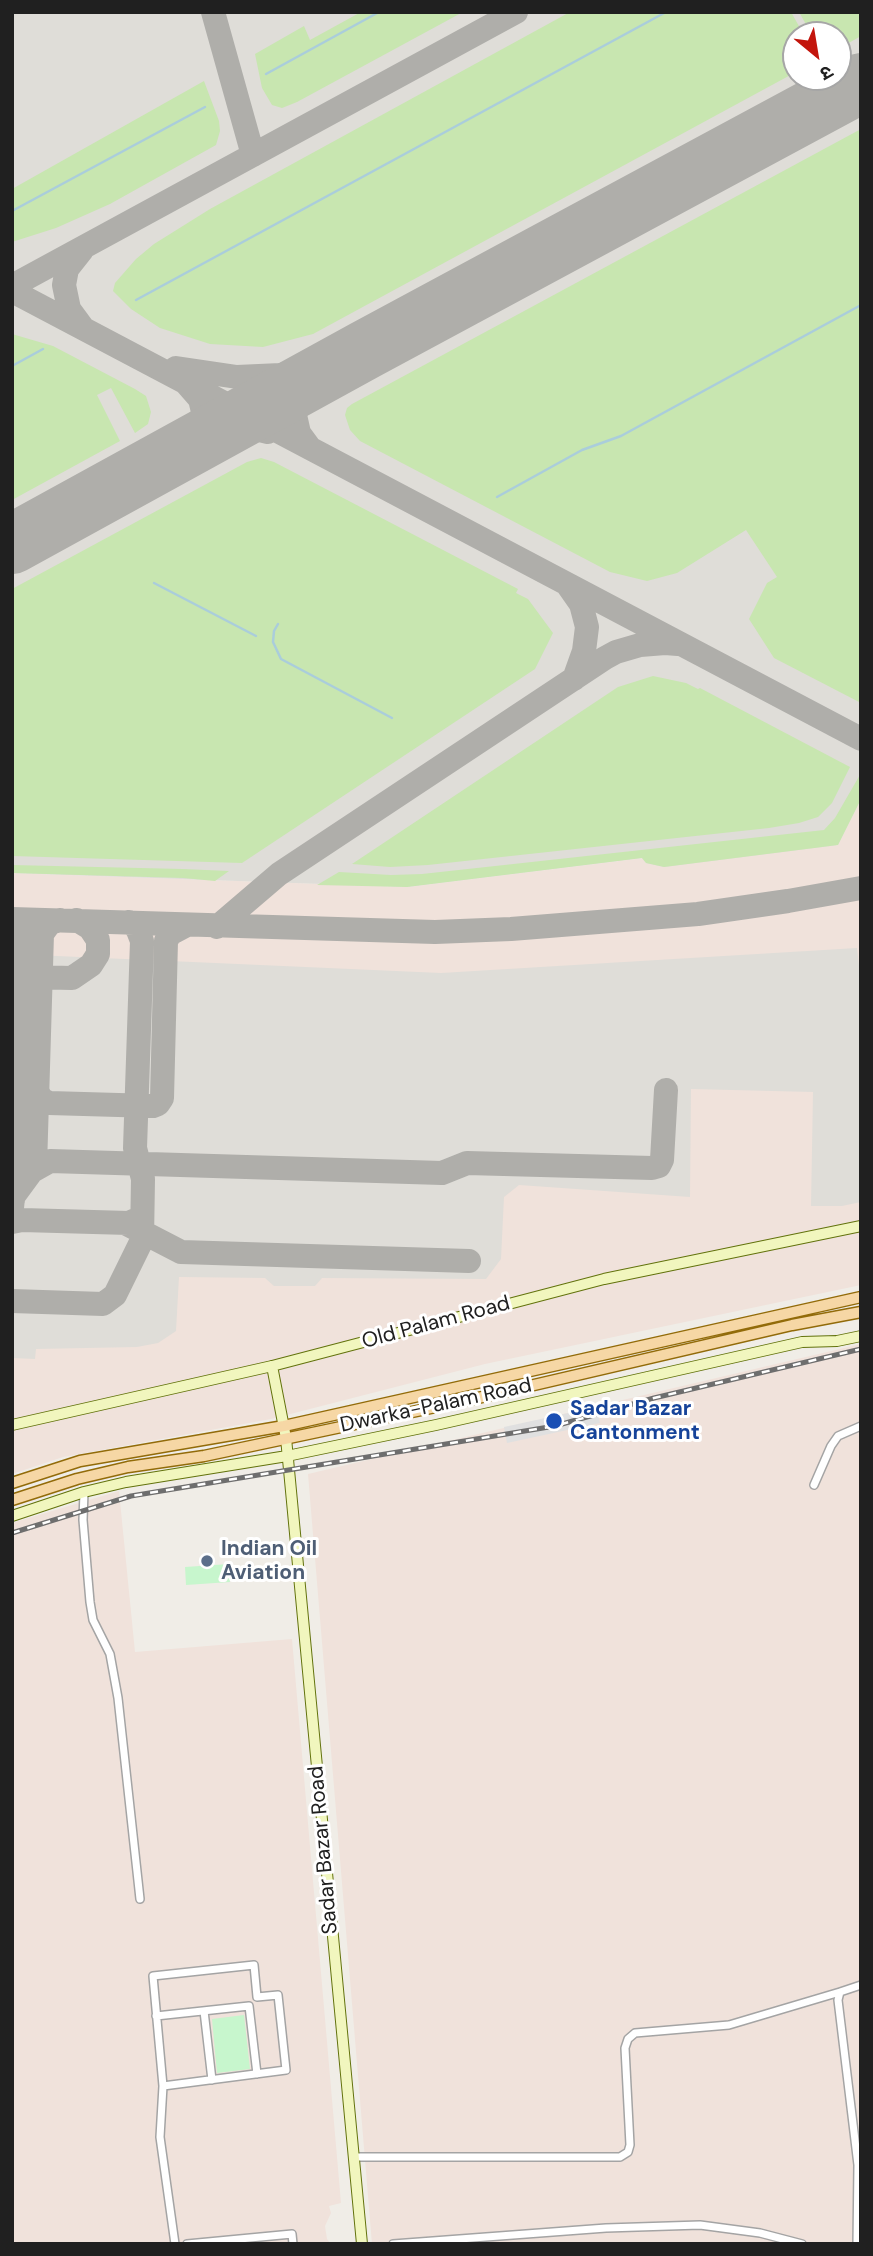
<!DOCTYPE html>
<html>
<head>
<meta charset="utf-8">
<style>
	body { margin:0 }
	#map { position:relative; width:873px; height:2256px; overflow:hidden; background:#f0ede7; font-family:"DM Sans","Noto Sans Devanagari",sans-serif }
	canvas { display:block }
	.frame { position:absolute; inset:0; border:14px solid #202020; pointer-events:none }
	.north { position:absolute; left:782px; top:21px; width:70px; height:70px; box-sizing:border-box; background:#fff; border:2px solid #a6a6a6; border-radius:50%; rotate:150deg; font-size:19px; font-weight:700; line-height:28px; text-align:center; color:#202020 }
	.north::after { content:''; display:block; margin:auto; width:24px; height:32px; background:#c3150c; clip-path:polygon(50% 0,100% 100%,50% 72%,0 100%) }
</style>
</head>
<body>
<div id="map">
<canvas width="873" height="2256"></canvas>
<div class="frame"></div>
<div class="north">उ</div>
</div>
<script>
const context = document.querySelector('canvas').getContext('2d');
context.lineJoin = 'round';
function paint(path, color) { context.fillStyle = color; context.fill(path, 'evenodd'); }
const toPath = rows => new Path2D(rows.map(r => 'M' + r).join(''));
function strokePath(path, color, width, dash) { context.strokeStyle = color; context.lineWidth = width; context.lineCap = dash ? 'butt' : 'round'; context.setLineDash(dash || []); context.stroke(path); }
function label(font, color, halo, rows, align = 'center') {
  context.font = font + ' "DM Sans",sans-serif'; context.lineWidth = 6; context.setLineDash([]); context.textBaseline = 'middle'; context.strokeStyle = halo; context.fillStyle = color; for (const [text, x, y, turn = 0] of rows) {
    context.save(); context.translate(x, y); context.rotate((+turn || 0) * Math.PI / 180); context.textAlign = isNaN(turn) ? turn : align; if (halo) context.strokeText(text, 0, 0); context.fillText(text, 0, 0); context.restore();
  }
}
paint(toPath([
	[861,799,861,1285,485,1364,271,1419,63,1457,12,1474,12,873,407,887,643,858,646,863,838,845],
	[861,1344,861,2244,372,2244,308,1474],
	[119,1491,135,1652,292,1639,341,2203,329,2206,331,2213,325,2226,327,2239,331,2244,12,2244,12,1523]
]), '#f0e2db');
paint(toPath([
	[12,12,861,12,861,799,838,845,664,867,646,863,642,858,407,887,12,873],
	[796,35,838,35,838,77,796,77],
	[857,948,861,982,861,1202,842,1206,811,1206,813,1092,691,1089,690,1197,519,1185,504,1197,501,1259,486,1279,322,1278,315,1286,274,1286,265,1278,179,1277,176,1331,158,1343,137,1347,36,1349,35,1359,12,1358,12,954,441,973]
]), '#dfddd8');
paint(toPath([
	[361,12,463,12,297,102,282,108,272,105,262,88,255,54,304,26,310,40],
	[570,12,791,12,804,35,796,35,796,72,313,334,263,347,210,344,160,328,131,309,113,291,115,283,136,259,154,244,210,209],
	[799,12,861,12,861,36,838,49,838,35,812,35],
	[204,81,219,121,220,131,216,145,110,204,56,228,12,242,12,189],
	[861,129,861,703,774,658,749,619,767,583,777,577,746,530,677,573,647,581,610,572,360,441,350,430,345,415,347,408,352,404],
	[12,334,53,346,135,389,146,396,151,412,148,424,135,433,111,388,97,395,120,441,12,500],
	[261,458,274,462,518,589,516,593,528,599,553,633,535,669,242,863,12,856,12,589,247,462],
	[653,676,686,683,698,689,700,688,850,767,832,803,818,817,799,823,769,828,428,865,390,867,352,864,618,687],
	[861,773,861,799,838,845,664,867,646,863,642,858,407,887,317,885,339,872,391,875,422,874,824,830,835,818],
	[12,865,183,869,229,871,215,881,183,878,12,873]
]), '#c8e6b0');
paint(toPath([
	[229,1564,230,1582,186,1585,185,1567],
	[244,2015,250,2069,217,2073,212,2019]
]), '#c7f6cd');
paint(toPath([
	[596,1407,600,1423,507,1443,504,1427]
]), '#e0e0e0');
strokePath(toPath([
	[266,74,379,12],
	[12,211,205,107],
	[136,300,666,12],
	[12,366,43,349],
	[497,497,582,450,621,436,861,305],
	[154,583,256,636],
	[278,624,274,631,273,642,281,659,392,718]
]), '#aacddb', 2.5);
strokePath(toPath([
	[213,12,253,155],
	[82,250,67,269,64,285,69,309,83,328],
	[12,286,516,12],
	[12,291,861,739],
	[176,368,237,377,281,375,325,365,365,350],
	[205,439,236,428,252,428,268,432],
	[310,448,299,433,295,415,299,397,312,379],
	[183,451,198,435,204,416,200,399,186,383],
	[567,584,581,604,587,627,584,651,574,679],
	[12,919,435,932,511,929,698,914,788,901,861,888],
	[12,921,19,927,21,934,13,1200],
	[217,927,279,874,605,658,616,652,640,645,665,643,678,644],
	[27,977,72,978,91,965,98,954,98,940,90,928,77,920],
	[37,1090,41,1099,49,1103,153,1106,158,1104,162,1098,166,941,170,934,187,925],
	[34,1170,50,1161,442,1173,467,1163,652,1168,659,1166,662,1160,666,1090],
	[12,1208,13,1197,35,1167,42,934,50,923,60,920],
	[12,1222,22,1220,129,1223,140,1218],
	[125,1223,181,1252,469,1261],
	[12,1301,103,1304,115,1295,142,1240,143,1179,135,1148,142,941,137,928,129,922]
]), '#afaeaa', 24);
strokePath(toPath([
	[12,544,365,350,861,83]
]), '#afaeaa', 60);
const street = toPath([
	[814,1485,831,1446,838,1436,861,1426],
	[84,1492,83,1520,90,1602,93,1620,110,1654,118,1698,140,1899],
	[204,2011,212,2080],
	[156,2016,249,2006,257,2074],
	[163,2086,286,2070,278,1995,257,1997,254,1965,153,1976,163,2086,160,2137,175,2244],
	[353,2157,620,2157,628,2152,630,2145,625,2048,628,2039,635,2033,729,2025,840,1992],
	[187,2244,292,2234,293,2244],
	[393,2244,606,2228,700,2225,760,2233,802,2244],
	[857,2244,858,2165,838,2000,840,1992,861,1985]
]);
const secondary = toPath([
	[272,1366,286,1438,362,2244],
	[12,1425,272,1366,604,1279,861,1226],
	[12,1516,84,1492,126,1482,287,1456,436,1425,802,1342,837,1341,861,1336]
]);
const primary = toPath([
	[12,1483,80,1461,284,1426,861,1297],
	[12,1500,77,1479,128,1467,204,1456,478,1398,792,1325,861,1312]
]);
strokePath(street, '#a4a4a4', 10);
strokePath(secondary, '#62720c', 12);
strokePath(primary, '#926b09', 13);
strokePath(street, '#fff', 7);
strokePath(secondary, '#f1f6be', 10);
strokePath(primary, '#f6d7a5', 10);
const rail = toPath([
	[12,1533,131,1496,555,1426,654,1398,861,1349]
]);
strokePath(rail, '#6e6e6e', 5);
strokePath(rail, '#fff', 2.5, [8]);
for (const [x, y, r, color] of [
	[554,1421,9,"#1a4fb4"],
	[207,1561,7,"#5c6f8a"]
]) { const dot = new Path2D(); dot.arc(x, y, r, 0, 2 * Math.PI); context.fillStyle = color; context.fill(dot); strokePath(dot, '#fff', 2.5); }
label('21px', '#202020', '#fff', [
	["Old Palam Road",436,1323,-15],
	["Dwarka-Palam Road",436,1406,-12],
	["Sadar Bazar Road",324,1850,-95]
]);
label('bold 21px', '#164399', '#fff', [
	["Sadar Bazar",570,1409],
	["Cantonment",570,1433]
], 'left');
label('bold 21px', '#4e5e75', '#fff', [
	["Indian Oil",221,1549],
	["Aviation",221,1573]
], 'left');
</script>
</body>
</html>
